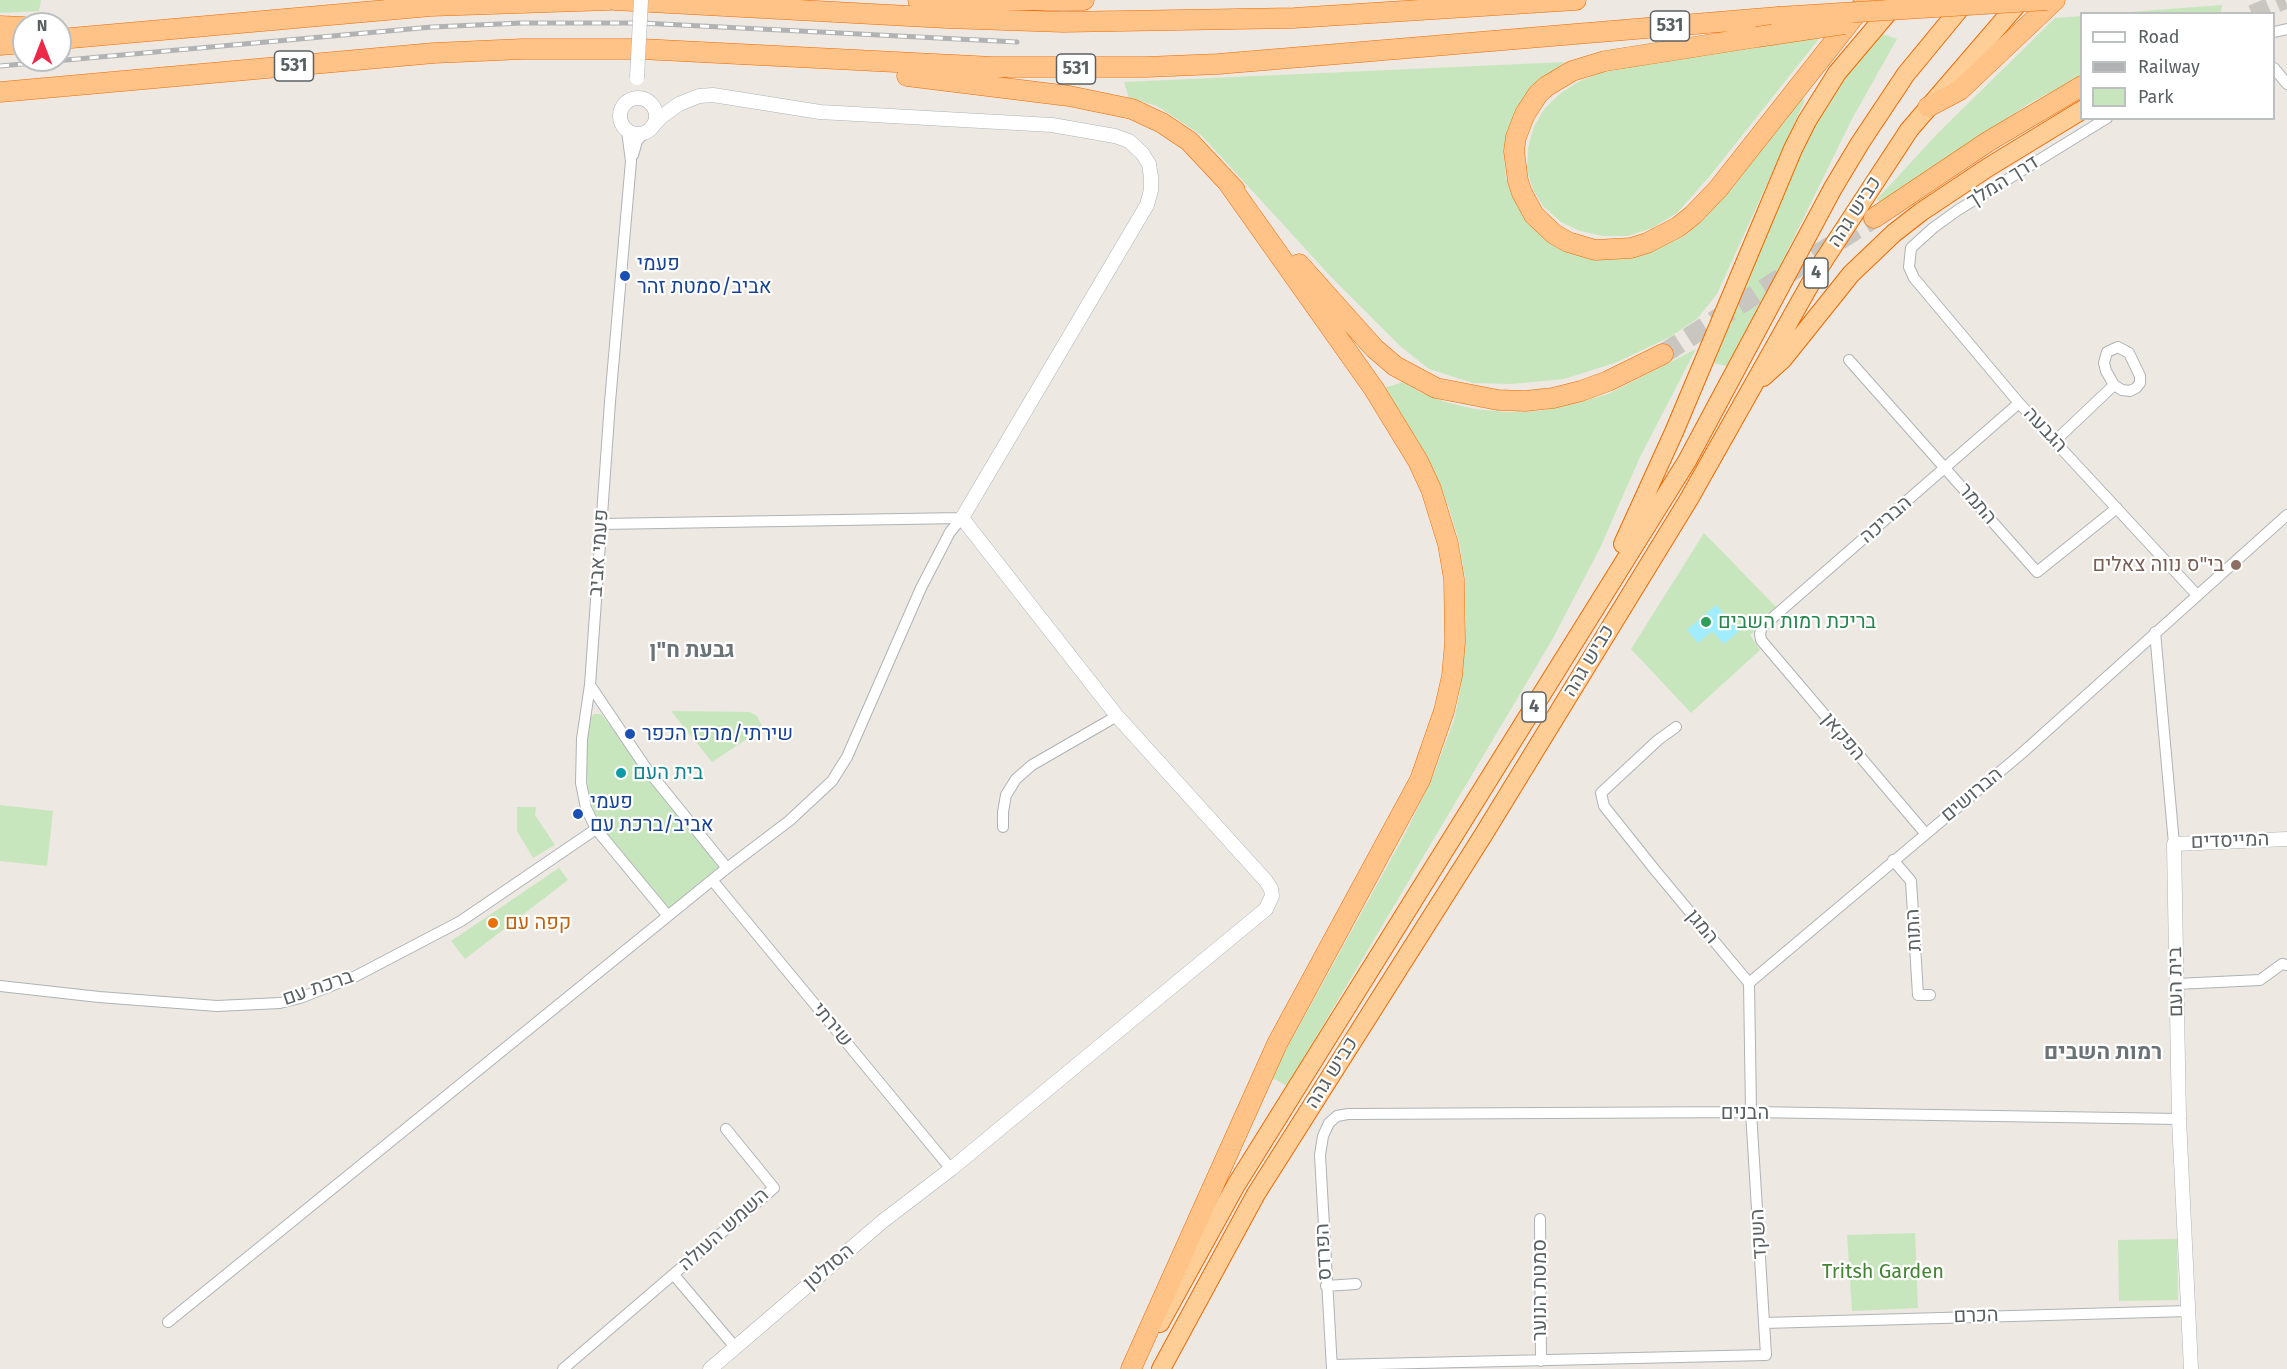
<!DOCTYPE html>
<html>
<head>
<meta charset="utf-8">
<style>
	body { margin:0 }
	#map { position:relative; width:2287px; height:1369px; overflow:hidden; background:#eee8e2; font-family:"Fira Sans",sans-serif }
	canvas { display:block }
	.legend { position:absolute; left:2080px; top:12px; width:195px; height:108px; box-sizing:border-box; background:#fff; border:2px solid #bdc0c1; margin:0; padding:8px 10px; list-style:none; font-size:18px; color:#5a6163 }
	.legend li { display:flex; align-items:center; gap:12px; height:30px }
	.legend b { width:30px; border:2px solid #bdc0c1 }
	.north { position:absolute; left:12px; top:12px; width:60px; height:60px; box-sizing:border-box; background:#fff; border:2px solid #bdc0c1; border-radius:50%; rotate:0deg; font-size:16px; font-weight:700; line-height:24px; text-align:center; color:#5a6163 }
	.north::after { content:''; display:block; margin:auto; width:21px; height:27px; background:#ee2849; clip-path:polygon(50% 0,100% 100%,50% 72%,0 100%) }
</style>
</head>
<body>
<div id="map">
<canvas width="2287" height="1369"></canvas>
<ul class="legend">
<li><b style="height:8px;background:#fff"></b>Road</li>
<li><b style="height:8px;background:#b1b2b3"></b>Railway</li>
<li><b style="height:16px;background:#c8e6bd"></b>Park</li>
</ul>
<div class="north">N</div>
</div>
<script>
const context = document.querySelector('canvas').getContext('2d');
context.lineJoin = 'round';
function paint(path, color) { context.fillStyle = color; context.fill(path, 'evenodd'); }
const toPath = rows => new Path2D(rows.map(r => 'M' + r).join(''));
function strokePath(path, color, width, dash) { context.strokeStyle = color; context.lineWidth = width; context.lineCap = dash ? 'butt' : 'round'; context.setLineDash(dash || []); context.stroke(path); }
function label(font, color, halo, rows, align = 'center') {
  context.font = font + ' "Fira Sans",Heebo,sans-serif'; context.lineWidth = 4.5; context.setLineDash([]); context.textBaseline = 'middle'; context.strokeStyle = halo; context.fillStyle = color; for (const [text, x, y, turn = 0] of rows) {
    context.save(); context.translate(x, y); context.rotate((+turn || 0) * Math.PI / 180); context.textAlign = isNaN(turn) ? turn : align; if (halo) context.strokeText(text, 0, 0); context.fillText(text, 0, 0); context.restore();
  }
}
paint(toPath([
	[0,0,41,0,39,11,0,13],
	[2222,5,2221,13,2116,13],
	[2081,16,2081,76,2030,103,1881,204,1877,199,1938,133,2055,18],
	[1877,32,1897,39,1852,119,1781,264,1727,366,1712,363,1765,235,1813,129,1836,86],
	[1822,35,1709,177,1677,213,1652,228,1628,236,1603,236,1580,231,1561,222,1544,207,1533,190,1527,170,1528,148,1534,126,1545,108,1561,93,1578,82,1600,73,1631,66],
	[1565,62,1537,83,1509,130,1504,156,1506,178,1523,215,1560,247,1664,245,1686,235,1728,193,1742,176,1792,97,1805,100,1717,294,1697,319,1670,337,1615,363,1564,379,1512,384,1473,383,1429,369,1400,346,1333,279,1201,135,1157,106,1129,98,1124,82],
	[1696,349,1640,457,1600,548,1552,640,1287,1086,1271,1077,1406,832,1433,776,1454,720,1460,691,1466,619,1465,578,1460,545,1449,508,1437,479,1418,441,1384,388,1403,382,1420,392,1445,402,1475,409,1507,412,1539,411,1573,404,1608,394],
	[1704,533,1778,609,1750,635,1760,650,1691,713,1631,649],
	[671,711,750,712,757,716,763,728,712,762],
	[594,714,601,714,719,867,667,910,601,826,589,798,586,762,587,736,589,719],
	[0,805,53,811,47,866,0,861],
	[517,807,536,807,535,815,555,845,533,858,517,831],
	[559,868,568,880,465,959,451,941],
	[1915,1233,1918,1308,1852,1311,1847,1235],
	[2177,1239,2178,1300,2119,1301,2118,1240]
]), '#c8e6bd');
paint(toPath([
	[1716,605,1739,631,1724,644,1712,631,1698,643,1687,630]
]), '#a1edff');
strokePath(toPath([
	[2252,14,2285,0]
]), '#c9c6c2', 18, [18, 9]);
strokePath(toPath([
	[1663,354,1874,218]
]), '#c9c6c2', 20, [20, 10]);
const minor = toPath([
	[2274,32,2287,29],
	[2274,68,2287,84],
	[2107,118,1958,210,1933,228,1911,248,1909,267,1914,278,2019,403,2197,595],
	[627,131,631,161,610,402,590,685,582,739,581,783,586,808,596,829,668,916],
	[633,155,637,141,644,133],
	[2118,347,2129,353,2140,376,2140,383,2136,388,2130,391,2122,390,2114,385,2106,371,2104,363,2107,352,2118,347],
	[1849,360,2037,572,2117,508],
	[2055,441,2114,385],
	[601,524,962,518],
	[2155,632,2174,844],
	[590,685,646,768,727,868],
	[1676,727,1658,740,1601,793,1604,806,1655,870,1749,983],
	[1003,827,1003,812,1006,795,1016,779,1032,765,1117,716],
	[1925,833,1761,640,1760,634,1762,627,2019,403],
	[1893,860,1911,881,1918,995,1930,995],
	[712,880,951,1169],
	[2176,984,2260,980,2282,964,2287,965],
	[0,986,99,997,217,1006,280,1003,300,998,356,976,461,921,596,829],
	[1540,1219,1541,1361],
	[674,1275,735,1347],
	[1326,1286,1356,1284],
	[168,1322,727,868,789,821,832,781,847,757,921,588,950,532,962,518],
	[1764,1323,2189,1311],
	[1332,1365,1766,1355,1751,1112,1749,983,2021,754,2287,515],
	[563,1369,774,1188,726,1129],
	[1332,1369,1320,1155,1323,1136,1329,1123,1337,1116,1348,1114,1751,1112,2179,1119]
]);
const tertiary = toPath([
	'620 116a18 18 0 1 1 36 0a18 18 0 1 1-36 0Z',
	[651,128,661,117,679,104,699,96,713,95,820,112,1052,125,1115,136,1129,141,1142,153,1149,164,1151,177,1151,190,1147,205,962,518,1117,716,1266,881,1271,889,1272,896,1266,909,951,1169,883,1221,710,1369],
	[2191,1369,2179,1119,2174,844,2287,839]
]);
const trunk = toPath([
	[1763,377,1783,359,1851,274,1894,233,1921,212,1987,168,2082,110],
	[1623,544,1674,432,1793,149,1807,121,1837,73,1897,2],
	[1160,1323,1236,1185,1687,461,1833,188,1860,143,1906,74,1967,0],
	[1161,1369,1256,1194,1482,837,1689,499,1822,263,1909,130,2021,0]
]);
const motorway = toPath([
	[614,0,946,18,1063,22,1294,18,1576,0],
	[918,0,1084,0],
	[0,26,24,27],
	[1757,37,1605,61,1572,71,1547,86,1538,94,1525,114,1516,137,1514,151,1518,181,1522,193,1534,215,1554,234,1568,242,1595,250,1631,248,1647,243,1678,227,1693,215,1718,189,1867,0],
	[60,39,431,6,609,0],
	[0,45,24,43],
	[907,76,1069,96,1132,109,1162,123,1189,141,1235,190],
	[0,92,434,53,523,49,641,49,993,67,1146,67,1218,64,1778,17],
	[1928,107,1960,90,2055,0],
	[1874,218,1989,141,2082,86],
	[1299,264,1374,348,1395,366,1436,388,1498,400,1525,401,1553,398,1581,391,1608,381,1663,354],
	[1131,1369,1277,1044,1420,780,1444,711,1452,676,1455,642,1454,579,1448,544,1431,489,1418,461,1374,389,1226,180]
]);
strokePath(minor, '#aeb3b5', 12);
strokePath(tertiary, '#aeb3b5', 15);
strokePath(trunk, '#f06900', 20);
strokePath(motorway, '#f06900', 21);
strokePath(minor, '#fff', 10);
strokePath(tertiary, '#fff', 14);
strokePath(trunk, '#ffce97', 18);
strokePath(motorway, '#ffc388', 20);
const rail = toPath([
	[0,66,432,27,522,23,642,23,1017,42]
]);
strokePath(rail, '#b1b2b3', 5);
strokePath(rail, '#fff', 3, [9]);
const tertiaryBridge = toPath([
	[637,78,641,0]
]);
const motorwayBridge = toPath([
	[1778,17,2047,0],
	[1757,37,1844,24]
]);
strokePath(tertiaryBridge, '#aeb3b5', 15, []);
strokePath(motorwayBridge, '#f06900', 21, []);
strokePath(tertiaryBridge, '#fff', 14);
strokePath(motorwayBridge, '#ffc388', 20);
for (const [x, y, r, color] of [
	[625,276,6,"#1a4fb4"],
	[2236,565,6,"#8d6e63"],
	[1706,622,6,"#2e9e5b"],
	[630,734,6,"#1a4fb4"],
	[621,773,6,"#0f9aa8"],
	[578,814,6,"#1a4fb4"],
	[493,923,6,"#e8710a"]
]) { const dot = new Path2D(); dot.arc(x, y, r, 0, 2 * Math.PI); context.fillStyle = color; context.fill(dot); strokePath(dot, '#fff', 2); }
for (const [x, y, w] of [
	[1670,26,39],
	[294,66,39],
	[1076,69,39],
	[1816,273,24],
	[1534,707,24]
]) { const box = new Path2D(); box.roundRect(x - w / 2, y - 15, w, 30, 4.5); context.fillStyle = '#fff'; context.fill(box); strokePath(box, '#5a6163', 1.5); }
label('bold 18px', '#5a6163', null, [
	["531",1670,26],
	["531",294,66],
	["531",1076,69],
	["4",1816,273],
	["4",1534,707]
]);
label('20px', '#5a6163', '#fff', [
	["דרך המלך",2003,182,-32],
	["כביש גהה",1855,212,-57],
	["הגבעה",2045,430,47],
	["התמר",1977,504,49],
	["הבריכה",1886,520,-41],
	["פעמי אביב",599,553,-86],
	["כביש גהה",1589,661,-59],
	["הפקאן",1843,737,50],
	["הברושים",1972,795,-40],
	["המייסדים",2230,841,-2],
	["המגן",1702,927,50],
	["התות",1914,930,-93],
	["בית העם",2176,982,-91],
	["ברכת עם",318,988,-19],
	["שירתי",832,1025,50],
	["כביש גהה",1332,1073,-58],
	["הבנים",1745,1113],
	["השמש העולה",724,1230,-42],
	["השקד",1759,1234,-93],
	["הפרדס",1324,1252,-93],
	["הסולטן",829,1267,-40],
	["סמטת הנוער",1540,1290,-90],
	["הכרם",1976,1316,-2]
]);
label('20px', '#164399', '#fff', [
	["פעמי",637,264],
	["אביב/סמטת זהר",637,287],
	["שירתי/מרכז הכפר",642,734],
	["פעמי",590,802],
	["אביב/ברכת עם",590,825]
], 'left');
label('20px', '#785e54', '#fff', [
	["בי\"ס נווה צאלים",2224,565]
], 'right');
label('20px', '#27864d', '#fff', [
	["בריכת רמות השבים",1718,622]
], 'left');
label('20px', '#0d838f', '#fff', [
	["בית העם",633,773]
], 'left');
label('20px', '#c56008', '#fff', [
	["קפה עם",505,923]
], 'left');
label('20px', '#428431', '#fff', [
	["Tritsh Garden",1883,1272]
]);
label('bold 22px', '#6b7376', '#fff', [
	["גבעת ח\"ן",692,651],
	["רמות השבים",2103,1053]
]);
</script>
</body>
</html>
